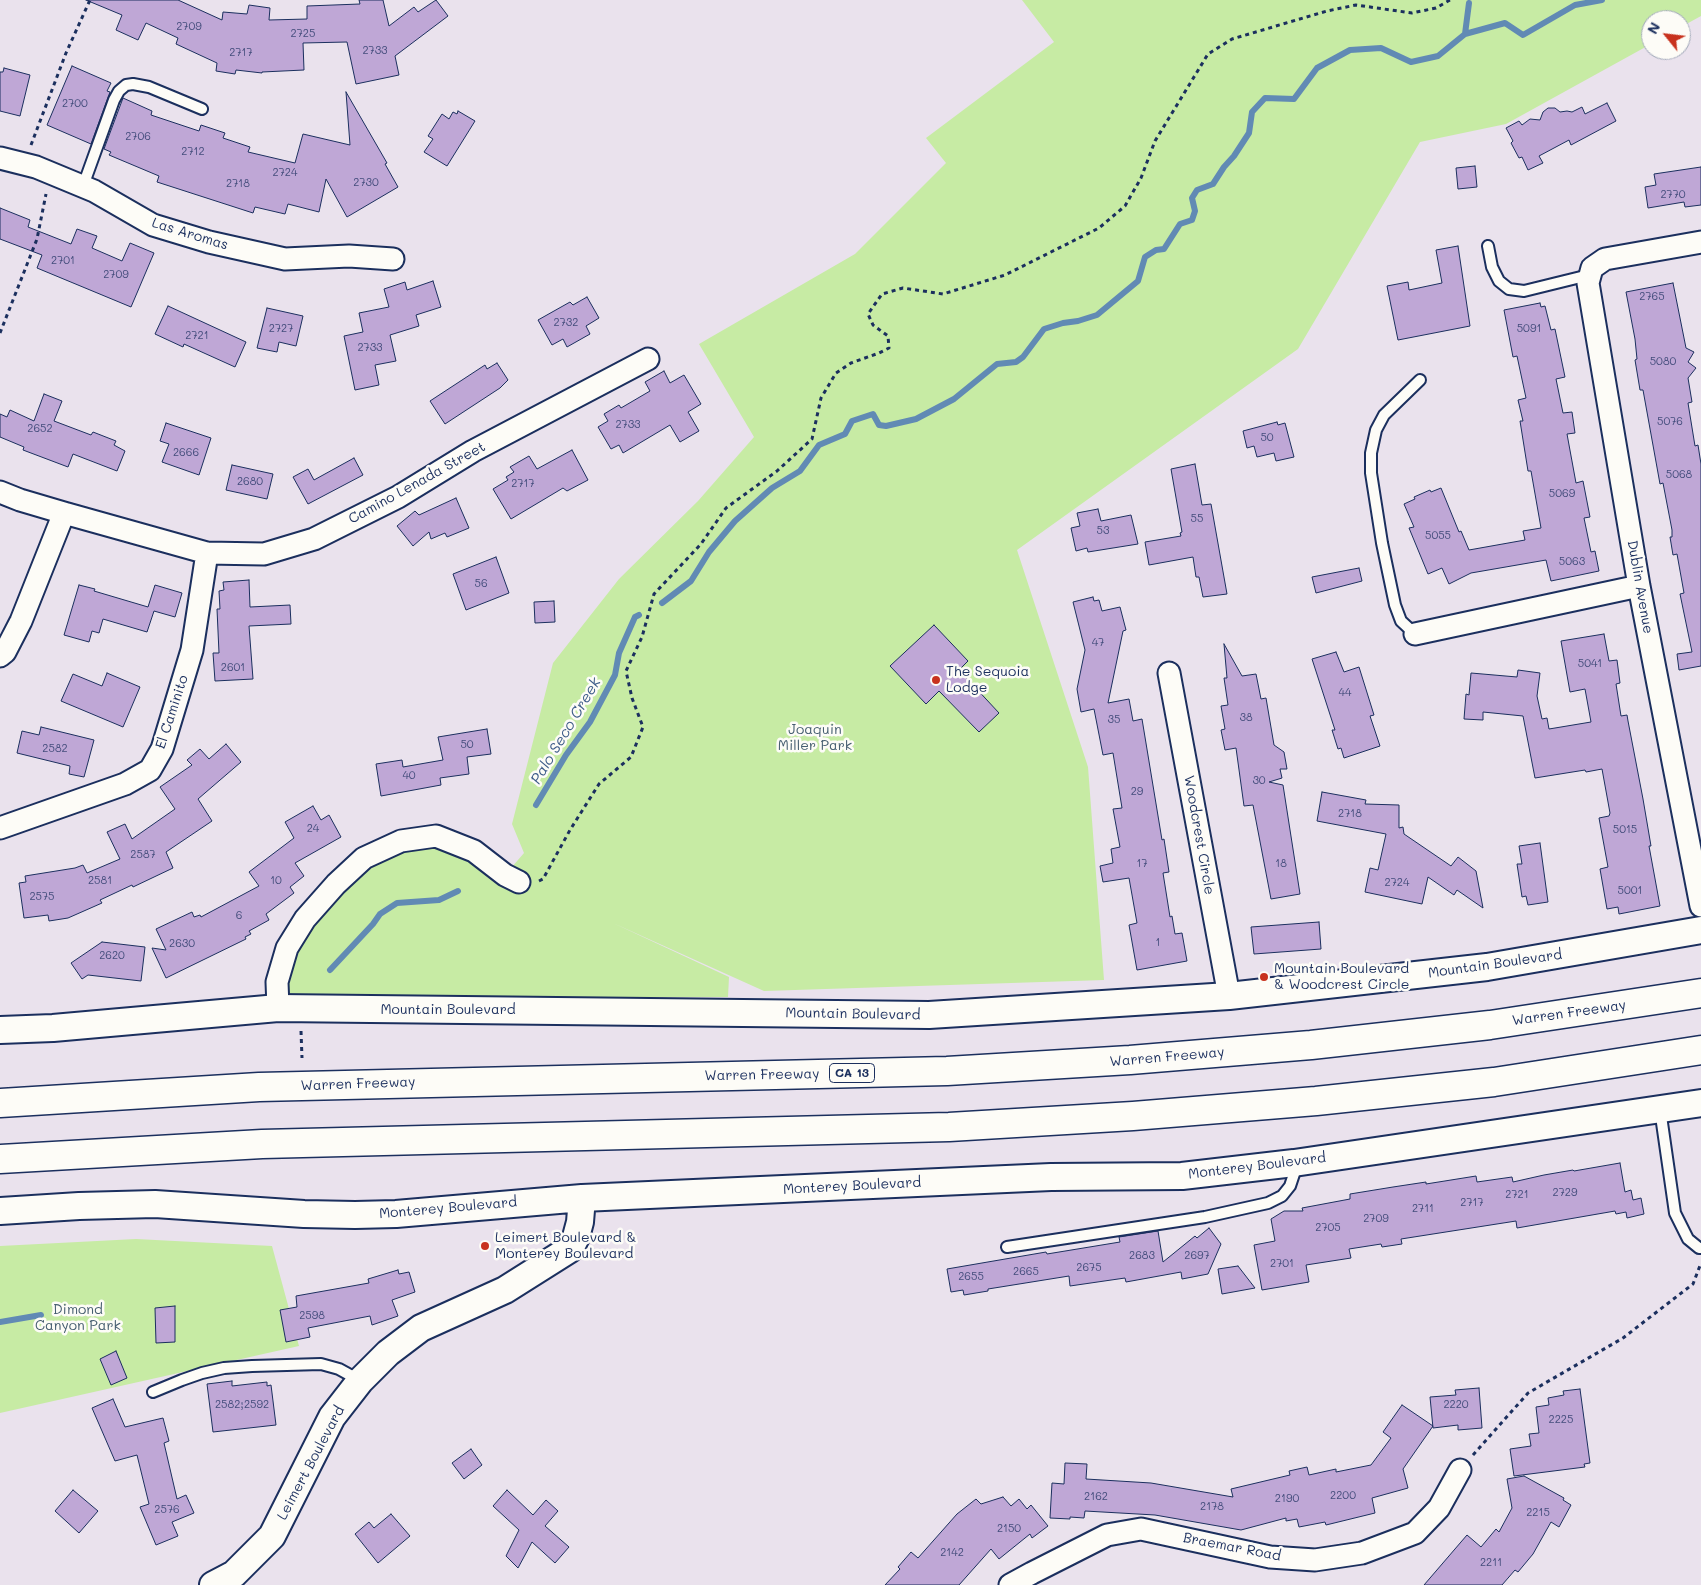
<!DOCTYPE html>
<html>
<head>
<meta charset="utf-8">
<style>
	body { margin:0 }
	#map { position:relative; width:1701px; height:1585px; overflow:hidden; background:#eae2ed; font-family:Mali,sans-serif }
	canvas { display:block }
	.north { position:absolute; left:1641px; top:10px; width:50px; height:50px; box-sizing:border-box; background:#fdfcf7; border:1px solid #a3aaba; border-radius:50%; rotate:299deg; font-size:14px; font-weight:700; line-height:20px; text-align:center; color:#1b2f5e }
	.north::after { content:''; display:block; margin:auto; width:18px; height:22px; background:#c8321e; clip-path:polygon(50% 0,100% 100%,50% 72%,0 100%) }
</style>
</head>
<body>
<div id="map">
<canvas width="1701" height="1585"></canvas>
<div class="north">N</div>
</div>
<script>
const context = document.querySelector('canvas').getContext('2d');
context.lineJoin = 'round';
function paint(path, color) { context.fillStyle = color; context.fill(path, 'evenodd'); }
const toPath = rows => new Path2D(rows.map(r => 'M' + r).join(''));
function strokePath(path, color, width, dash) { context.strokeStyle = color; context.lineWidth = width; context.lineCap = dash ? 'butt' : 'round'; context.setLineDash(dash || []); context.stroke(path); }
function label(font, color, halo, rows, align = 'center') {
  context.font = font + ' Mali,sans-serif'; context.lineWidth = 5; context.setLineDash([]); context.textBaseline = 'middle'; context.strokeStyle = halo; context.fillStyle = color; for (const [text, x, y, turn = 0] of rows) {
    context.save(); context.translate(x, y); context.rotate((+turn || 0) * Math.PI / 180); context.textAlign = isNaN(turn) ? turn : align; if (halo) context.strokeText(text, 0, 0); context.fillText(text, 0, 0); context.restore();
  }
}
paint(toPath([
	[1022,0,1701,0,1701,16,1681,27,1681,20,1651,20,1651,44,1506,124,1420,142,1298,349,1017,550,1088,767,1104,980,764,991,613,923,729,977,728,997,277,998,287,948,364,858,437,835,505,875,524,853,512,824,553,663,619,579,698,501,754,437,699,344,855,254,946,163,926,138,1054,42],
	[136,1239,272,1246,299,1346,0,1413,0,1246]
]), '#c7eba4');
strokePath(toPath([
	[1465,34,1469,3],
	[662,603,691,581,709,552,735,521,772,488,800,471,819,445,845,434,852,421,873,414,879,425,886,426,916,419,954,399,997,364,1016,362,1023,357,1044,329,1063,323,1078,321,1097,315,1138,281,1145,257,1156,250,1164,249,1180,224,1192,220,1195,211,1192,198,1197,190,1213,184,1224,167,1234,156,1249,133,1252,112,1265,98,1294,99,1317,68,1350,50,1381,48,1411,62,1438,56,1465,34,1505,23,1523,35,1575,5,1602,0],
	[536,805,566,755,590,722,615,675,619,653,635,617,639,615],
	[330,970,373,924,380,914,397,903,439,900,458,891],
	[0,1322,41,1315]
]), '#618ab4', 6);
const building = toPath([
	[86,0,178,0,222,20,223,12,247,14,249,5,270,8,269,20,307,19,307,6,360,4,359,0,383,0,389,26,414,7,418,12,436,0,448,16,395,56,399,75,356,84,347,42,303,43,304,70,262,72,262,73,236,70,235,74,216,71,217,63,176,44,178,38,146,23,138,40,116,30,122,15,86,0],
	[72,66,111,83,107,91,110,92,91,144,47,125,72,66],
	[4,68,30,75,20,116,0,111,0,72,3,72,4,68],
	[346,92,387,163,385,164,398,187,347,217,326,179,319,212,288,204,285,214,255,207,253,213,157,182,159,176,109,155,111,152,104,149,123,98,152,111,151,115,199,131,201,125,225,133,223,138,250,147,248,152,295,163,303,134,350,145,346,92],
	[1607,103,1616,121,1571,145,1569,140,1539,156,1543,163,1528,170,1522,157,1519,158,1511,143,1513,141,1506,128,1519,121,1522,125,1530,119,1540,120,1543,112,1548,108,1555,108,1560,112,1567,111,1572,112,1582,107,1585,114,1607,103],
	[458,111,475,121,447,166,424,152,433,139,428,136,442,114,449,119,453,112,457,114,458,111],
	[1475,166,1477,187,1458,189,1456,168,1475,166],
	[1701,167,1701,205,1685,207,1684,202,1648,208,1645,187,1656,185,1654,174,1701,167],
	[0,208,30,220,28,227,71,244,77,229,97,236,92,248,122,261,130,243,154,253,131,307,37,268,42,255,0,239,0,208],
	[1458,246,1470,326,1398,340,1387,286,1408,282,1409,290,1442,283,1436,250,1458,246],
	[433,281,441,307,416,315,419,326,390,335,396,361,375,365,379,385,355,390,344,336,363,332,359,313,389,307,384,289,405,282,407,290,433,281],
	[1673,283,1686,348,1694,352,1688,362,1696,368,1688,378,1692,402,1688,403,1695,446,1698,445,1701,464,1701,666,1679,670,1677,654,1692,652,1680,594,1684,593,1677,554,1673,555,1670,537,1672,537,1672,530,1663,483,1660,484,1643,390,1640,390,1635,360,1637,359,1635,339,1626,292,1673,283],
	[587,297,599,318,586,326,590,334,567,347,563,339,552,345,538,320,570,302,573,305,587,297],
	[1540,303,1541,307,1545,306,1551,330,1555,329,1565,377,1556,379,1563,413,1572,412,1575,433,1567,434,1576,483,1583,481,1590,517,1584,518,1591,552,1595,551,1599,571,1551,581,1546,560,1471,573,1449,584,1442,568,1428,574,1409,528,1414,527,1404,504,1415,499,1414,497,1430,490,1431,492,1441,488,1459,532,1461,531,1469,550,1525,540,1523,531,1541,528,1531,471,1528,471,1520,421,1523,421,1518,400,1526,398,1517,356,1513,357,1504,310,1540,303],
	[168,306,246,342,235,367,184,344,183,347,155,334,168,306],
	[267,308,303,316,296,346,279,342,277,352,257,348,267,308],
	[497,363,508,380,500,388,445,424,430,401,485,365,487,369,497,363],
	[664,371,670,383,684,375,701,404,688,412,699,431,680,442,670,425,623,453,619,445,611,449,598,427,608,421,604,414,619,405,621,408,650,391,645,382,664,371],
	[44,394,62,401,54,421,91,435,93,432,116,441,114,445,125,451,117,471,73,454,68,467,23,450,24,447,0,437,0,414,7,417,10,410,34,421,44,394],
	[1277,422,1278,425,1285,423,1294,457,1276,461,1274,453,1257,457,1254,446,1247,448,1243,431,1277,422],
	[166,423,211,438,199,475,162,462,169,444,160,441,166,423],
	[572,450,588,480,567,491,563,488,511,519,493,489,508,480,506,477,514,472,510,467,529,456,537,469,572,450],
	[354,458,363,475,308,504,293,477,308,469,314,480,354,458],
	[1195,464,1202,505,1211,504,1227,594,1203,597,1199,577,1196,577,1193,557,1149,565,1145,542,1181,536,1180,533,1182,532,1171,469,1195,464],
	[232,465,273,474,267,499,226,490,232,465],
	[456,498,469,528,447,537,445,533,431,539,429,532,413,546,397,526,415,511,419,515,456,498],
	[1098,509,1101,521,1131,515,1138,544,1088,552,1087,548,1076,551,1071,528,1080,526,1077,513,1098,509],
	[496,557,509,593,466,610,453,574,496,557],
	[1359,568,1362,581,1316,593,1312,577,1359,568],
	[249,580,250,607,290,605,291,624,249,626,253,679,215,681,213,653,219,653,217,609,220,609,219,591,224,590,223,582,249,580],
	[79,585,95,589,94,591,148,607,155,585,182,593,175,617,154,611,147,632,103,619,99,633,92,631,89,642,64,635,79,585],
	[1093,597,1094,601,1099,600,1102,611,1120,607,1126,630,1123,631,1108,703,1129,699,1133,721,1142,719,1162,840,1164,839,1169,872,1163,873,1170,917,1172,916,1175,934,1182,933,1187,961,1137,970,1129,925,1137,923,1129,878,1103,882,1100,866,1113,863,1111,849,1120,847,1113,809,1122,808,1113,753,1103,755,1094,709,1081,712,1077,689,1085,650,1073,602,1093,597],
	[554,601,555,622,535,623,534,602,554,601],
	[934,625,968,661,959,670,999,713,979,732,939,691,926,704,890,666,934,625],
	[1604,634,1609,661,1617,660,1620,683,1616,684,1621,716,1627,715,1628,721,1643,799,1651,846,1649,846,1660,906,1619,914,1618,907,1607,909,1600,869,1608,867,1599,818,1609,816,1610,813,1602,769,1586,772,1585,770,1535,778,1523,716,1483,712,1483,720,1464,719,1466,694,1469,695,1471,673,1517,677,1518,670,1540,673,1537,696,1542,719,1547,718,1549,729,1591,722,1585,689,1570,692,1561,641,1604,634],
	[1224,644,1242,676,1256,674,1261,699,1266,698,1274,745,1284,752,1287,769,1280,769,1282,778,1269,782,1283,785,1300,894,1271,899,1253,805,1244,806,1236,748,1225,750,1221,730,1225,729,1221,706,1228,705,1224,678,1227,678,1224,644],
	[1336,652,1344,672,1359,667,1374,715,1370,716,1380,746,1344,758,1341,748,1338,749,1332,730,1335,730,1312,659,1336,652],
	[107,673,140,687,123,727,61,701,73,674,102,686,107,673],
	[41,727,94,740,84,777,69,774,70,766,17,753,22,731,39,735,41,727],
	[487,729,491,754,467,757,469,774,440,778,441,785,381,796,376,764,402,760,403,767,443,760,438,737,487,729],
	[226,744,241,762,198,799,212,821,166,852,173,868,133,887,132,885,100,900,102,903,68,918,49,921,48,915,24,918,19,883,26,882,25,876,75,868,83,865,87,873,120,859,107,832,125,824,132,839,175,809,160,787,192,765,187,760,200,749,209,759,226,744],
	[1322,792,1366,800,1365,804,1399,805,1399,828,1403,827,1404,834,1451,866,1458,857,1476,871,1483,908,1457,890,1454,895,1428,877,1422,904,1365,892,1370,868,1378,870,1386,834,1317,821,1322,792],
	[313,806,321,820,329,815,341,837,295,863,304,876,290,887,294,893,266,914,269,920,249,931,251,934,245,937,246,939,166,978,152,948,166,950,156,929,192,912,194,917,200,915,201,917,259,886,249,872,294,838,285,822,313,806],
	[1540,843,1548,902,1528,905,1526,896,1522,897,1517,864,1522,864,1519,846,1540,843],
	[1319,922,1321,949,1254,954,1251,927,1319,922],
	[102,942,145,947,141,981,88,975,82,979,71,963,102,942],
	[1620,1163,1625,1192,1631,1190,1633,1200,1641,1198,1644,1214,1627,1218,1626,1212,1616,1214,1615,1211,1517,1228,1516,1221,1401,1239,1402,1244,1382,1247,1381,1244,1349,1249,1351,1258,1306,1265,1309,1282,1262,1290,1254,1245,1275,1241,1271,1219,1284,1211,1303,1211,1302,1208,1350,1199,1350,1194,1393,1187,1426,1182,1426,1184,1476,1176,1477,1182,1512,1177,1513,1182,1544,1175,1573,1170,1574,1171,1620,1163],
	[1209,1228,1221,1244,1208,1274,1182,1279,1181,1272,1126,1282,1125,1278,1070,1286,1069,1276,988,1289,988,1291,964,1295,963,1290,951,1292,947,1269,1046,1252,1047,1254,1120,1242,1119,1237,1158,1231,1163,1262,1195,1236,1197,1238,1209,1228],
	[1238,1266,1255,1288,1222,1294,1218,1269,1238,1266],
	[398,1270,399,1274,409,1272,415,1292,392,1300,398,1316,372,1325,370,1316,308,1328,310,1337,286,1342,280,1310,297,1307,296,1296,369,1283,368,1279,398,1270],
	[175,1306,175,1342,156,1343,155,1308,175,1306],
	[116,1351,127,1378,111,1385,100,1359,116,1351],
	[232,1381,232,1386,267,1382,267,1386,271,1385,276,1425,213,1432,207,1384,232,1381],
	[1479,1388,1482,1428,1458,1430,1458,1425,1433,1428,1430,1397,1456,1395,1455,1390,1479,1388],
	[1580,1389,1590,1463,1584,1464,1585,1467,1514,1476,1510,1449,1531,1446,1529,1434,1539,1433,1536,1407,1549,1405,1548,1398,1564,1395,1563,1391,1580,1389],
	[113,1399,125,1427,163,1418,169,1441,164,1443,177,1499,186,1495,194,1513,172,1522,178,1536,156,1545,140,1507,149,1504,137,1455,115,1461,92,1408,113,1399],
	[1402,1405,1433,1426,1403,1469,1408,1488,1372,1498,1375,1513,1326,1525,1325,1522,1299,1527,1297,1519,1286,1521,1286,1518,1241,1530,1155,1515,1085,1511,1084,1518,1070,1517,1070,1519,1050,1518,1052,1483,1064,1484,1065,1463,1087,1464,1086,1479,1151,1483,1233,1497,1231,1489,1290,1475,1289,1471,1307,1467,1309,1475,1336,1469,1336,1472,1371,1465,1391,1438,1383,1432,1402,1405],
	[471,1449,482,1465,464,1479,452,1463,471,1449],
	[1524,1476,1564,1498,1563,1500,1571,1505,1559,1527,1551,1522,1533,1554,1518,1572,1515,1570,1502,1585,1424,1585,1467,1535,1481,1547,1496,1529,1499,1532,1512,1508,1507,1479,1524,1476],
	[73,1490,98,1511,79,1533,55,1511,73,1490],
	[507,1490,533,1515,546,1500,558,1511,545,1526,569,1547,555,1563,532,1542,518,1568,506,1556,519,1530,493,1506,507,1490],
	[1003,1497,1011,1506,1019,1499,1027,1509,1031,1505,1048,1526,1032,1538,1030,1534,999,1559,991,1549,959,1585,885,1585,900,1569,898,1567,911,1552,918,1558,957,1514,976,1499,981,1504,1003,1497],
	[391,1514,410,1536,378,1563,355,1534,369,1522,374,1528,391,1514]
]);
paint(building, '#bfa7d6');
strokePath(building, '#1b2f5e', 1);
const service = toPath([
	[83,186,114,100,119,91,126,85,133,84,149,87,202,109],
	[1488,246,1492,267,1499,281,1509,289,1524,291,1589,275],
	[1415,634,1401,621,1395,605,1382,543,1371,473,1371,453,1376,430,1384,415,1420,380],
	[1660,1109,1675,1213,1688,1239,1699,1248,1701,1248],
	[1007,1247,1205,1217,1268,1203,1282,1196,1290,1186,1295,1171,1294,1164],
	[153,1392,182,1380,202,1373,224,1368,252,1366,321,1364,339,1369,359,1380]
]);
const minor = toPath([
	[0,158,36,167,94,191,153,225,209,242,285,259,349,256,393,259],
	[1701,242,1605,259,1592,268,1588,283,1639,586,1701,906],
	[0,492,20,500,64,513,207,553,264,554,314,539,398,497,473,451,648,359],
	[1415,634,1639,586],
	[0,656,5,652,21,621,64,513],
	[1169,673,1229,996],
	[0,828,125,784,150,770,162,749,192,650,207,553],
	[278,1008,277,982,287,948,305,919,336,884,364,858,401,841,436,836,474,851,505,875,519,882],
	[1010,1585,1032,1573,1107,1535,1141,1529,1270,1557,1315,1560,1362,1553,1415,1533,1439,1508,1460,1470]
]);
const tertiary = toPath([
	[0,1030,53,1028,278,1008,929,1015,1229,996,1487,967,1701,930],
	[0,1211,79,1206,155,1204,304,1214,355,1215,396,1214,582,1198,1051,1177,1182,1176,1294,1163,1701,1103],
	[213,1585,234,1574,272,1536,332,1417,360,1381,388,1353,421,1328,505,1290,570,1249,576,1237,580,1222,582,1198]
]);
const motorway = toPath([
	[0,1103,259,1087,947,1071,1130,1060,1311,1045,1490,1025,1701,993],
	[0,1159,262,1144,949,1127,1133,1116,1316,1101,1494,1082,1701,1050]
]);
strokePath(service, '#1b2f5e', 14);
strokePath(minor, '#1b2f5e', 25);
strokePath(tertiary, '#1b2f5e', 30);
strokePath(motorway, '#1b2f5e', 31);
strokePath(toPath([
	[31,145,66,53,90,0],
	[0,333,37,239,46,194],
	[539,881,543,879,570,830,599,784,631,757,643,727,632,698,626,671,642,637,654,594,701,544,726,508,777,471,812,439,821,398,836,373,851,363,879,353,889,348,888,336,873,325,868,314,882,294,903,288,943,294,1005,275,1099,228,1125,206,1141,178,1155,141,1208,54,1232,39,1327,11,1356,5,1412,13,1436,8,1450,0],
	[301,1031,302,1058],
	[1473,1455,1528,1393,1623,1338,1693,1284,1701,1263]
]), '#1b2f5e', 3, [4, 4]);
strokePath(service, '#fdfcf7', 10);
strokePath(minor, '#fdfcf7', 21);
strokePath(tertiary, '#fdfcf7', 26);
strokePath(motorway, '#fdfcf7', 28);
for (const [x, y, r, color] of [
	[936,680,5,"#c8321e"],
	[1264,977,5,"#c8321e"],
	[485,1246,5,"#c8321e"]
]) { const dot = new Path2D(); dot.arc(x, y, r, 0, 2 * Math.PI); context.fillStyle = color; context.fill(dot); strokePath(dot, '#fdfcf7', 2); }
label('11px', '#444d7c', null, [
	["2709",189,27],
	["2725",303,34],
	["2733",375,51],
	["2717",241,53],
	["2700",75,104],
	["2706",138,137],
	["2712",193,152],
	["2724",285,173],
	["2730",366,183],
	["2718",238,184],
	["2770",1673,195],
	["2701",63,261],
	["2709",116,275],
	["2765",1652,297],
	["2732",566,323],
	["2727",281,329],
	["5091",1529,329],
	["2721",197,336],
	["2733",370,348],
	["5080",1663,362],
	["5076",1670,422],
	["2733",628,425],
	["2652",40,429],
	["50",1267,438],
	["2666",186,453],
	["5068",1679,475],
	["2680",250,482],
	["2717",523,484],
	["5069",1562,494],
	["55",1197,519],
	["53",1103,531],
	["5055",1438,536],
	["5063",1572,562],
	["56",481,584],
	["47",1098,643],
	["5041",1590,664],
	["2601",233,668],
	["44",1345,693],
	["38",1246,718],
	["35",1114,720],
	["50",467,745],
	["2582",55,749],
	["40",409,776],
	["30",1259,781],
	["29",1137,792],
	["2718",1350,814],
	["24",313,829],
	["5015",1625,830],
	["2587",143,855],
	["17",1142,864],
	["18",1281,864],
	["2581",100,881],
	["10",276,881],
	["2724",1397,883],
	["5001",1630,891],
	["2575",42,897],
	["6",239,916],
	["1",1158,943],
	["2630",182,944],
	["2620",112,956],
	["2729",1565,1193],
	["2721",1517,1195],
	["2717",1472,1203],
	["2711",1423,1209],
	["2709",1376,1219],
	["2705",1328,1228],
	["2683",1142,1256],
	["2697",1197,1256],
	["2701",1282,1264],
	["2675",1089,1268],
	["2665",1026,1272],
	["2655",971,1277],
	["2598",312,1316],
	["2582;2592",242,1405],
	["2220",1456,1405],
	["2225",1561,1420],
	["2200",1343,1496],
	["2162",1096,1497],
	["2190",1287,1499],
	["2178",1212,1507],
	["2576",167,1510],
	["2215",1538,1513],
	["2150",1009,1529],
	["2142",952,1553],
	["2211",1491,1563]
]);
for (const [x, y, w] of [
	[852,1073,45]
]) { const box = new Path2D(); box.roundRect(x - w / 2, y - 9.5, w, 19, 4); context.fillStyle = '#fdfcf7'; context.fill(box); strokePath(box, '#1b2f5e', 1); }
label('bold 12px', '#1b2f5e', null, [
	["CA 13",852,1073]
]);
label('14px', '#1b2f5e', '#fdfcf7', [
	["Las Aromas",190,234,17],
	["Camino Lenada Street",417,483,-29],
	["Dublin Avenue",1640,587,80],
	["El Caminito",172,712,-72],
	["Woodcrest Circle",1199,835,80],
	["Mountain Boulevard",1495,964,-8],
	["Mountain Boulevard",448,1010],
	["Warren Freeway",1569,1013,-8],
	["Mountain Boulevard",853,1014,1],
	["Warren Freeway",1167,1057,-5],
	["Warren Freeway",762,1075,-1],
	["Warren Freeway",358,1084,-2],
	["Monterey Boulevard",1257,1166,-7],
	["Monterey Boulevard",852,1186,-3],
	["Monterey Boulevard",448,1208,-5],
	["Leimert Boulevard",311,1463,-62],
	["Braemar Road",1232,1547,11]
]);
label('14px', '#1b2f5e', '#fdfcf7', [
	["The Sequoia",946,672],
	["Lodge",946,688],
	["Mountain Boulevard",1274,969],
	["& Woodcrest Circle",1274,985],
	["Leimert Boulevard &",495,1238],
	["Monterey Boulevard",495,1254]
], 'left');
label('14px', '#465e70', '#fdfcf7', [
	["Joaquin",815,730],
	["Miller Park",815,746],
	["Dimond",78,1310],
	["Canyon Park",78,1326]
]);
label('italic 15px', '#3e5c89', '#fdfcf7', [
	["Palo Seco Creek",566,731,-59]
]);
</script>
</body>
</html>
